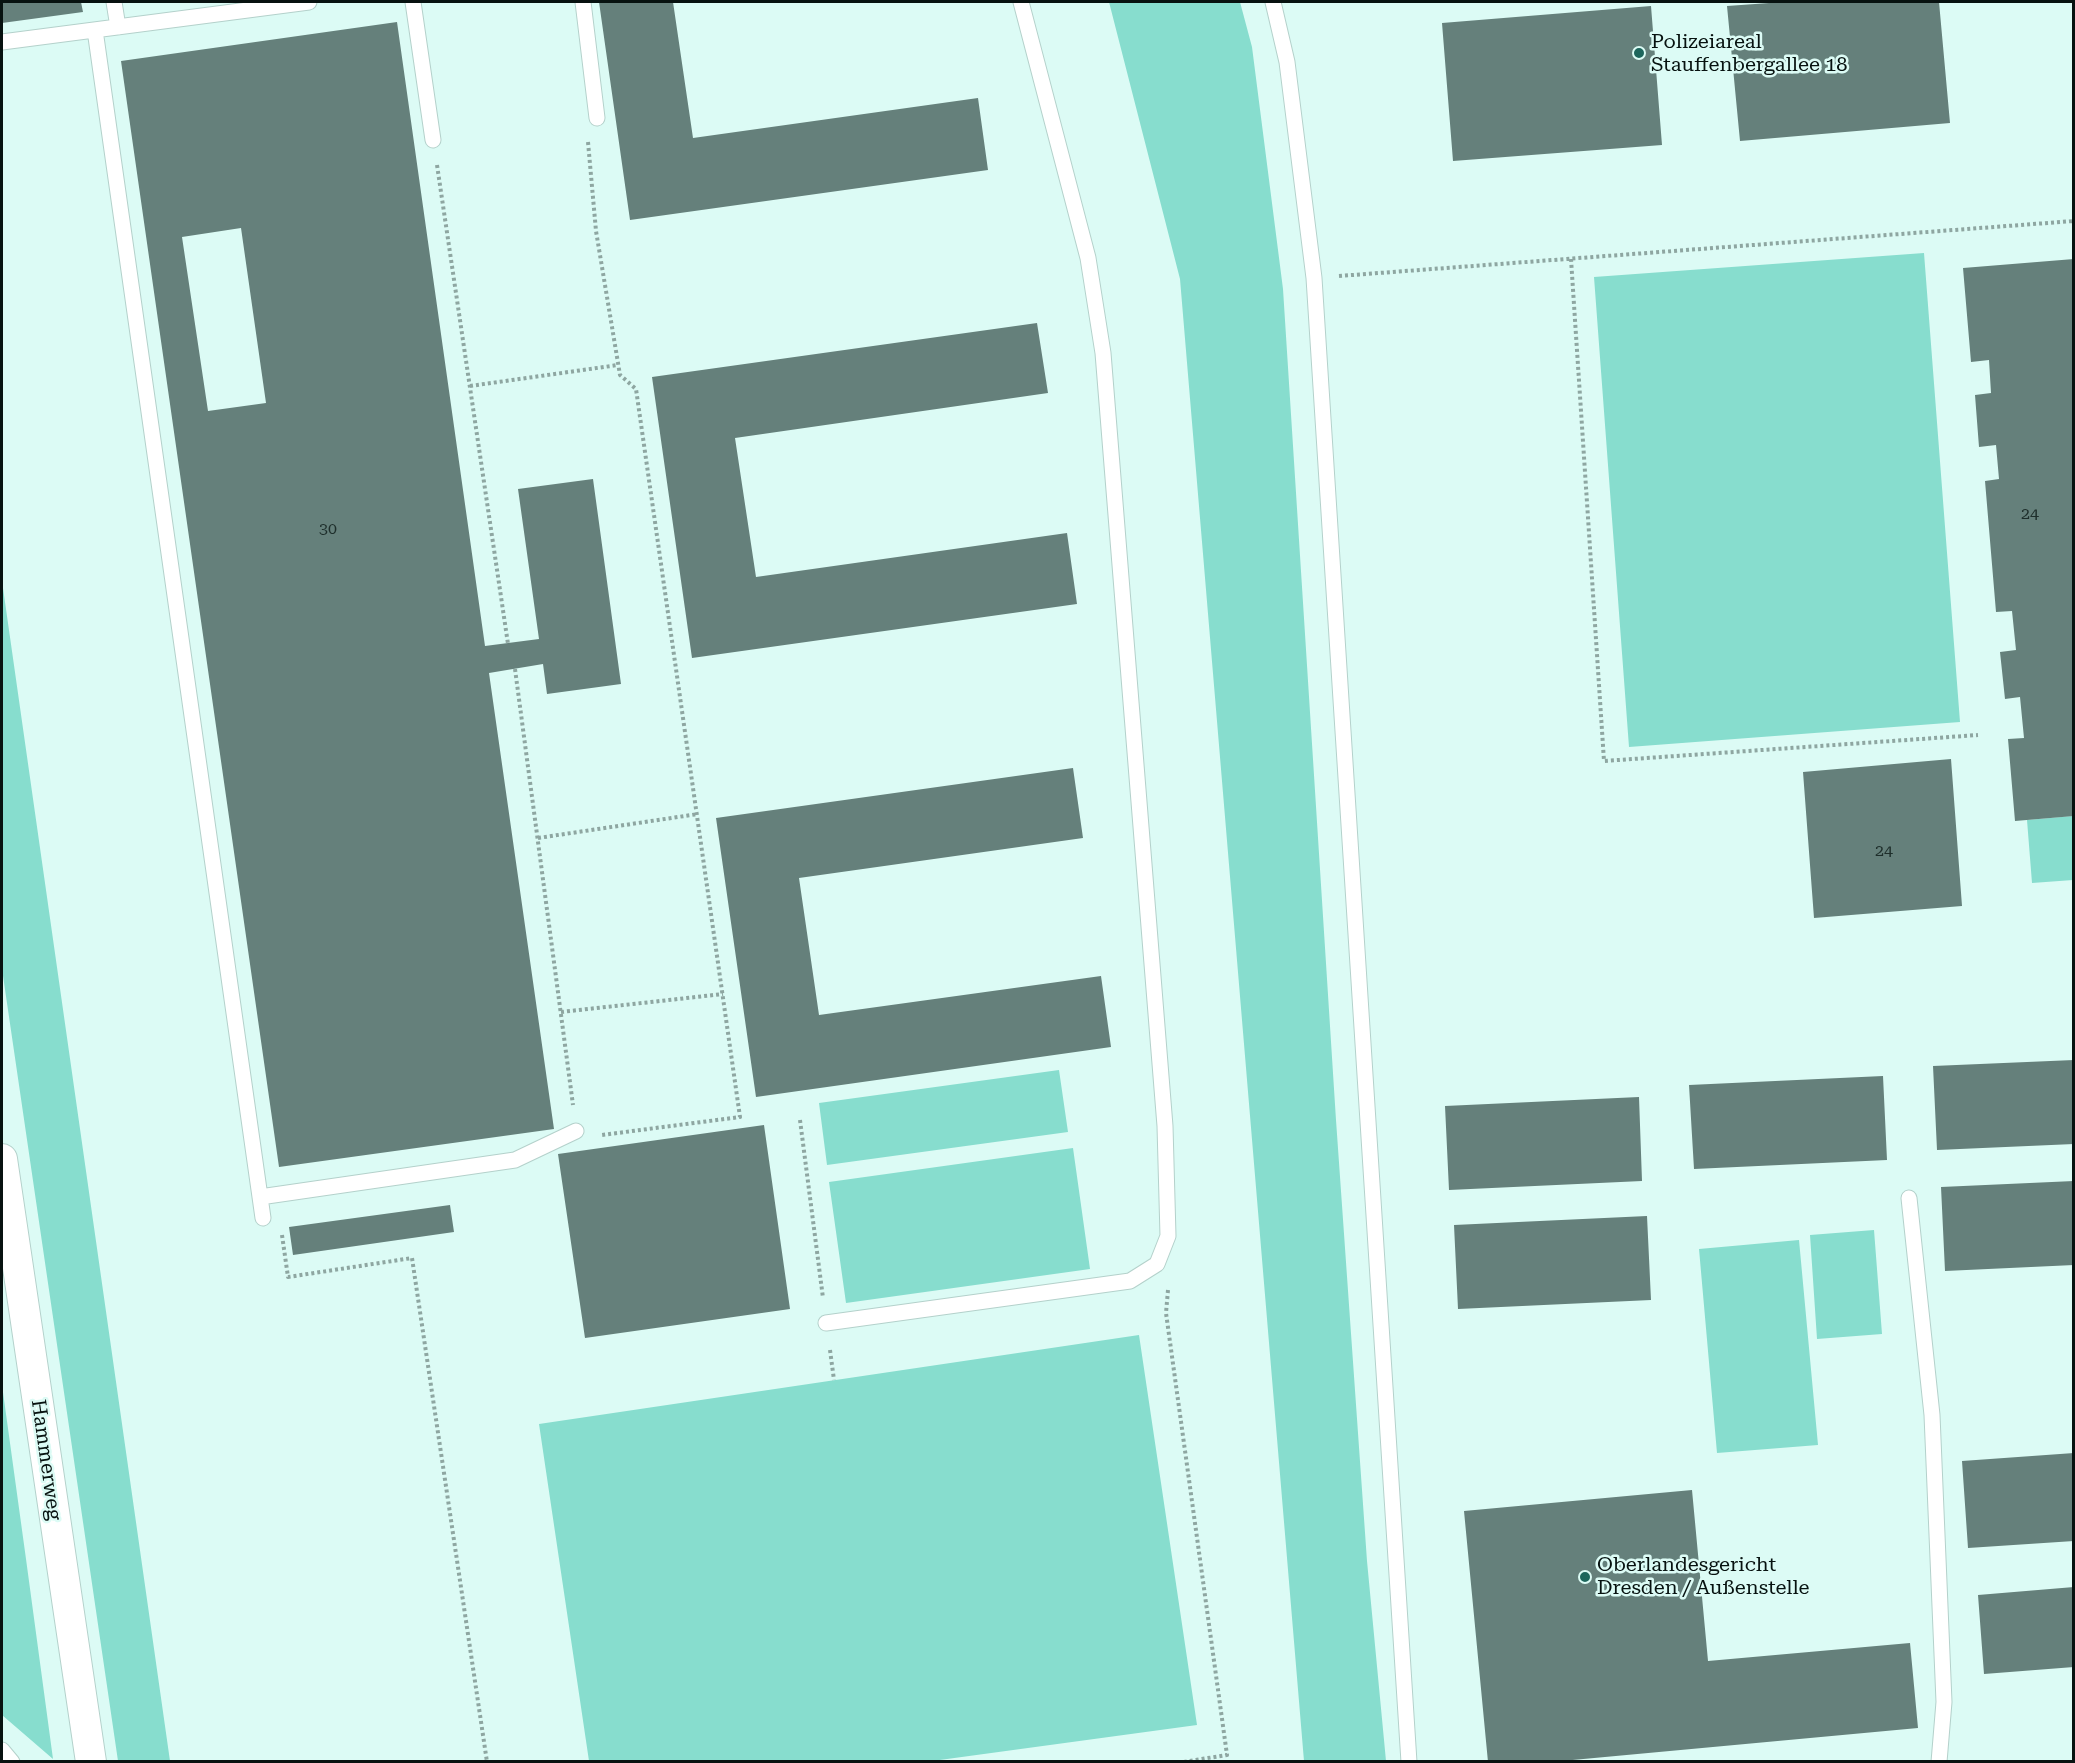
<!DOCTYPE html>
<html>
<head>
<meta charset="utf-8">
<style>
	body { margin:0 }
	#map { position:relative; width:2075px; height:1763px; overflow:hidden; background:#dcfbf5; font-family:"Roboto Serif",serif }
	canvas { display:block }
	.frame { position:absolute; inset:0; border:3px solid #071210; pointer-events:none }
</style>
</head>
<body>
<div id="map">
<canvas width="2075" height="1763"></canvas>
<div class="frame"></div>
</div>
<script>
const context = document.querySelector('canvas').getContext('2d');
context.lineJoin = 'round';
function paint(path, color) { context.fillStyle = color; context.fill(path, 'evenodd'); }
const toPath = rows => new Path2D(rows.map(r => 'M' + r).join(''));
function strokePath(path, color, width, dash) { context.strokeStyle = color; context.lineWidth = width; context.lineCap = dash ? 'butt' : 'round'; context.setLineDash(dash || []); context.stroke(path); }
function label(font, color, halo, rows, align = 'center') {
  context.font = font + ' "Roboto Serif",serif'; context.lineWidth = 5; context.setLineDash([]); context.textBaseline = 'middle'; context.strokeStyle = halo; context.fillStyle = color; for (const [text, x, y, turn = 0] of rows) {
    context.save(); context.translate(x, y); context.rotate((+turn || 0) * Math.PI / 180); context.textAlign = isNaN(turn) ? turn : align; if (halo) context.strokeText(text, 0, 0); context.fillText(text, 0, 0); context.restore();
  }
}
paint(toPath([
	[1109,2,1240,2,1252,47,1283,289,1336,1120,1367,1561,1386,1761,1304,1761,1180,279],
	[1924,253,1960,722,1629,747,1594,277],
	[2,581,170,1761,118,1761,2,969],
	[2073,816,2073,880,2032,883,2027,820],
	[1059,1070,1068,1132,827,1165,819,1103],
	[1073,1148,1090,1269,846,1303,829,1182],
	[1874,1230,1882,1334,1817,1339,1810,1235],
	[1799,1240,1818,1445,1717,1453,1699,1249],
	[1139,1335,1197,1725,925,1762,589,1761,539,1424],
	[2,1385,26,1559,53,1759,2,1715]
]), '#87ddce');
paint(toPath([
	[2,2,81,2,83,12,2,23],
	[599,2,673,2,693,138,978,98,988,170,630,220],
	[1783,2,1939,2,1950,123,1740,141,1727,6],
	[1651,6,1662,145,1453,161,1442,23],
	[397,22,485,646,539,639,518,489,593,479,621,684,547,694,543,664,489,673,554,1129,279,1167,121,61],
	[241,228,266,403,208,411,182,237],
	[2074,259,2074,816,2015,821,2008,739,2024,738,2020,697,2005,699,2000,652,2016,650,2012,611,1996,612,1985,481,1999,479,1996,445,1979,447,1975,395,1991,393,1989,360,1971,362,1963,268],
	[1037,323,1048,393,735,438,756,577,1067,533,1077,604,692,658,652,377],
	[1951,759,1962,906,1814,918,1803,772],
	[1073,768,1083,838,799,878,819,1015,1101,976,1111,1047,756,1097,716,818],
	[2074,1060,2074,1144,1937,1150,1933,1066],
	[1883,1076,1887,1160,1694,1169,1689,1085],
	[1639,1097,1642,1181,1449,1190,1445,1106],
	[764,1125,790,1309,585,1338,558,1154],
	[2074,1181,2074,1265,1945,1271,1941,1187],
	[450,1205,454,1232,293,1255,289,1227],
	[1647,1216,1651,1300,1458,1309,1454,1225],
	[2074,1453,2074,1541,1968,1548,1962,1461],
	[1692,1490,1708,1661,1910,1643,1918,1728,1551,1762,1488,1762,1464,1511],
	[2074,1587,2074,1667,1984,1674,1978,1595]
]), '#65807b');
const service = toPath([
	[114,2,118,27],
	[413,2,433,140],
	[583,2,597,118],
	[1273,2,1287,62,1314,278,1409,1762],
	[95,30,263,1218],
	[2,42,309,2],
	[260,1197,515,1160,576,1131],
	[1909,1198,1932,1415,1944,1702,1939,1762],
	[826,1323,1130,1281,1157,1264,1168,1236,1165,1126,1103,353,1088,258,1021,2],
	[2,1750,12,1762]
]);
const minor = toPath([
	[2,1159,91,1762]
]);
strokePath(service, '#b4d1cb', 17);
strokePath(minor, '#b4d1cb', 32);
strokePath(toPath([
	[588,142,596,231,620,375,636,389,740,1117,602,1135],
	[437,165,508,644],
	[1571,259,1604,761,1978,735],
	[1339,276,2074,221],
	[470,386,618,365],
	[515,669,573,1105],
	[538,838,698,814],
	[561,1012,723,994],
	[800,1120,823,1298],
	[282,1235,288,1277,412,1258,487,1762],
	[1168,1290,1166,1313,1227,1755,1183,1762],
	[830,1350,834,1380]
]), '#8ea6a1', 4, [3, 3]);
strokePath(service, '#fff', 15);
strokePath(minor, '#fff', 30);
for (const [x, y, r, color] of [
	[1639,53,6,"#1d665c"],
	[1585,1577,6,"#1d665c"]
]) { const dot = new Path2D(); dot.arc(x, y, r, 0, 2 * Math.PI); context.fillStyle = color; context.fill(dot); strokePath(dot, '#dcfbf5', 2); }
label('16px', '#1e2e2b', null, [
	["24",2030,514],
	["30",328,529],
	["24",1884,851]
]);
label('20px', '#071210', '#dcfbf5', [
	["Polizeiareal",1651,42],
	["Stauffenbergallee 18",1651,65],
	["Oberlandesgericht",1597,1565],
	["Dresden / Außenstelle",1597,1588]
], 'left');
label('20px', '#071210', '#dcfbf5', [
	["Hammerweg",46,1460,82]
]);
</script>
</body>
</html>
